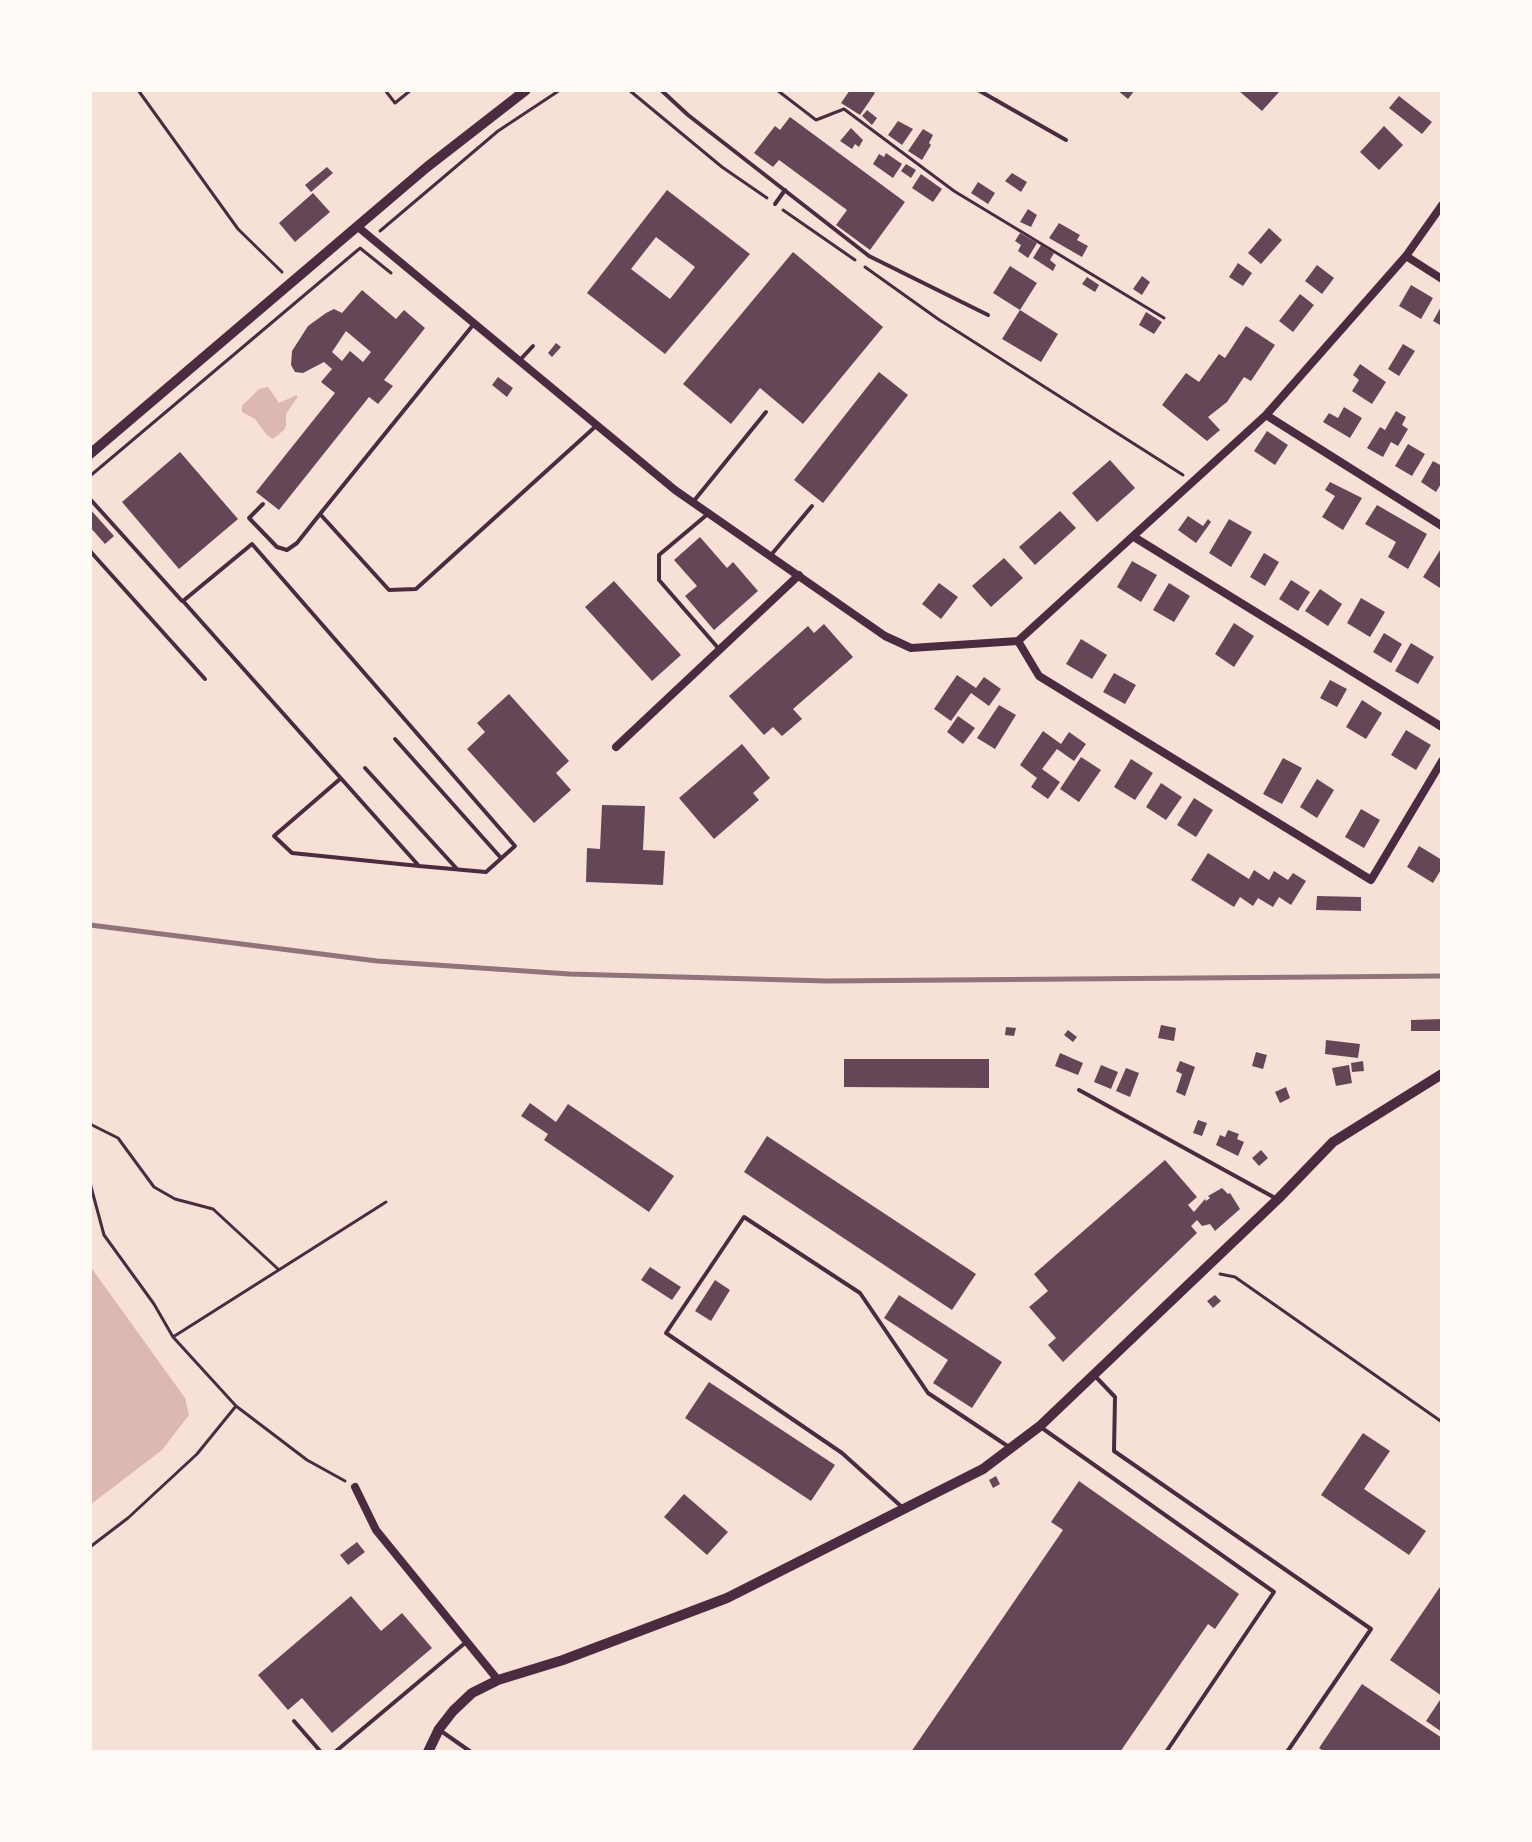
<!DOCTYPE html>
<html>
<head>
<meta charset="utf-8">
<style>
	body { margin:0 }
	#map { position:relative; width:1532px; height:1842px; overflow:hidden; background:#f7e1d7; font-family:"DejaVu Sans",sans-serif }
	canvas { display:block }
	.frame { position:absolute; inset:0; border:92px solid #fffaf5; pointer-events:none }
</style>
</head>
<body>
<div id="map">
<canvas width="1532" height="1842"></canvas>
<div class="frame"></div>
</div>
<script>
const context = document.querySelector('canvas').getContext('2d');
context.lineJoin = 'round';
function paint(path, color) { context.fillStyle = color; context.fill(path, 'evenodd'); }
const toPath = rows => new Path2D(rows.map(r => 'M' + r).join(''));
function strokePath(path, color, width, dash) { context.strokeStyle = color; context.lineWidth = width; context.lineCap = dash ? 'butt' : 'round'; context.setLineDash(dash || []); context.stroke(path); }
paint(toPath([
	[268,387,279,403,297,395,297,398,286,414,286,425,284,430,273,439,267,435,255,419,242,412,242,406,259,389],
	[90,1266,185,1398,189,1415,162,1450,90,1505]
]), '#dcb8b0');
paint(toPath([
	[850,90,871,90,875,93,860,115,841,103],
	[1117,90,1135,90,1128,99],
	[1238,90,1277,90,1279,92,1262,111],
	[1399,96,1432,122,1422,134,1389,108],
	[867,110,877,118,872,125,862,116],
	[790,117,905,202,870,250,836,225,847,210,779,160,773,167,754,153,775,126,780,130],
	[898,121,913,129,902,145,888,135],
	[1384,126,1403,145,1379,170,1360,152],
	[851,128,863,140,859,147,855,144,852,149,840,141],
	[923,129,933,135,929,143,931,145,922,160,908,151],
	[886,153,902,164,893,178,873,164,879,154,884,157],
	[906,164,916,170,911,178,901,171],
	[327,167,333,173,311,192,305,185],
	[1012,173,1027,182,1021,192,1005,181],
	[921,174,942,189,933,202,912,188],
	[978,182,995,193,988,204,971,193],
	[667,190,750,254,665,354,587,293],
	[656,237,695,267,670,299,631,269],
	[313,193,330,212,295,242,279,223],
	[1028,209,1037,215,1031,227,1020,222],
	[1059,223,1080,235,1077,240,1088,246,1082,257,1049,238],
	[1269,228,1282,240,1261,264,1248,253],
	[1020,233,1037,243,1028,258,1018,251,1021,245,1015,241],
	[1041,245,1054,253,1050,260,1056,265,1053,271,1033,258],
	[793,252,883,327,803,424,760,388,731,424,683,384],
	[1238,263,1252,273,1243,286,1229,277],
	[1317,265,1334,278,1322,294,1305,281],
	[1010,266,1037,283,1020,310,1058,334,1041,362,1002,339,1020,310,993,293],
	[1142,276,1150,282,1142,295,1133,289],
	[1087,277,1099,285,1095,292,1082,284],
	[1411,285,1433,298,1421,319,1399,306],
	[362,290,396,319,404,310,425,328,384,380,393,386,378,404,369,397,279,510,256,492,335,393,321,382,332,369,324,362,303,373,295,372,291,365,292,351,308,326,326,313,334,309,342,313],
	[346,331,371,352,363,362,350,351,342,361,332,352],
	[1300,294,1314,305,1293,332,1279,321],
	[1442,305,1442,326,1433,321],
	[1146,312,1162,322,1154,334,1139,325],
	[1246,326,1275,345,1251,381,1244,377,1227,402,1208,417,1220,430,1207,441,1162,405,1186,373,1199,382,1219,354,1225,358],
	[556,343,561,347,552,357,548,353],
	[1403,344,1415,351,1399,376,1388,369],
	[1360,364,1386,382,1372,404,1352,391,1359,380,1353,375],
	[879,372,908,395,823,503,794,480],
	[498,377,513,388,507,397,492,385],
	[1344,407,1362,418,1350,438,1323,422,1329,413,1338,418],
	[1396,411,1406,417,1402,425,1408,429,1398,446,1391,442,1383,457,1367,448,1380,427,1385,430],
	[1267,431,1288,445,1275,465,1254,451],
	[1408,444,1425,454,1412,476,1395,466],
	[180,452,238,519,179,569,122,502],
	[1110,460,1135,488,1097,522,1072,493],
	[1433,461,1442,466,1442,482,1436,492,1421,482],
	[1330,482,1362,498,1343,530,1322,517,1335,496,1325,490],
	[1377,505,1427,534,1408,569,1388,557,1396,542,1365,524],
	[90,509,114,536,105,544,90,527],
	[1060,511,1076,528,1035,565,1019,547],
	[1188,516,1203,526,1208,519,1211,522,1196,543,1178,530],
	[1229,519,1252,532,1231,567,1209,553],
	[700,537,727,568,733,562,758,591,714,630,685,596,697,586,674,560],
	[1442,547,1442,584,1440,588,1423,577],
	[1264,553,1279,562,1265,586,1250,577],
	[1004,558,1023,578,991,607,972,586],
	[1132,561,1157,575,1141,602,1117,587],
	[1291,580,1310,592,1298,611,1279,599],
	[614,581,681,655,652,681,585,607],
	[939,583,958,597,941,619,922,604],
	[1169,583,1190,596,1174,622,1153,610],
	[1320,589,1342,604,1328,626,1305,611],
	[1361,598,1385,612,1370,637,1347,623],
	[1234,623,1254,636,1234,667,1215,654],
	[824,624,853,657,793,709,802,719,782,736,773,727,764,735,729,696,808,626,814,633],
	[1384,633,1402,644,1391,663,1373,652],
	[1081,639,1107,655,1092,679,1066,664],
	[1411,643,1434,657,1418,684,1395,671],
	[1114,673,1136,685,1125,704,1103,692],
	[957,675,976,688,984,677,1001,689,989,706,971,693,951,721,934,709],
	[1330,680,1347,689,1337,707,1320,698],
	[509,694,569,761,556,773,571,790,534,823,467,749,485,732,477,723],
	[1362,700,1382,713,1366,739,1346,727],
	[999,705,1016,715,995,749,977,738],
	[958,716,975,728,963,744,947,732],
	[1406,730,1431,745,1416,770,1391,755],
	[1043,731,1061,744,1069,732,1086,744,1074,761,1057,749,1042,769,1060,782,1048,799,1031,787,1037,778,1020,765],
	[742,744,770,778,753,793,759,800,714,839,679,798],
	[1081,757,1101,770,1079,802,1060,789],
	[1283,758,1302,768,1282,804,1263,794],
	[1131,759,1153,773,1135,800,1114,787],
	[1317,779,1334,790,1317,818,1300,807],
	[1161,783,1182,797,1166,820,1146,807],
	[1194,798,1213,810,1196,837,1177,825],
	[602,805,645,806,643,850,665,851,663,885,586,882,587,848,600,849],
	[1361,809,1380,820,1364,848,1345,837],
	[1419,846,1442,860,1442,868,1433,883,1407,867],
	[1208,853,1249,879,1254,870,1269,880,1274,871,1288,880,1293,873,1306,881,1291,905,1279,897,1273,907,1258,898,1253,906,1240,897,1234,907,1191,880],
	[1317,896,1361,897,1361,911,1316,910],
	[1442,1019,1442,1031,1411,1031,1411,1020],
	[1161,1025,1176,1028,1174,1041,1158,1038],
	[1006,1027,1016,1028,1014,1036,1005,1035],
	[1068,1030,1077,1037,1073,1042,1064,1035],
	[1326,1040,1360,1044,1358,1058,1325,1054],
	[1256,1052,1267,1055,1263,1069,1252,1066],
	[1060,1053,1083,1063,1078,1075,1055,1066],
	[844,1059,989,1059,989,1088,844,1087],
	[1180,1061,1195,1067,1185,1096,1176,1092,1182,1074,1176,1071],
	[1363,1061,1364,1071,1352,1072,1351,1063],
	[1101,1065,1118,1072,1111,1089,1094,1082],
	[1349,1065,1352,1083,1336,1086,1332,1068],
	[1126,1068,1139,1073,1130,1097,1116,1091],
	[1286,1087,1290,1098,1280,1103,1275,1092],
	[530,1103,556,1122,568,1104,674,1176,649,1212,544,1140,548,1134,521,1116],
	[1198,1120,1207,1123,1202,1136,1193,1133],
	[1228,1130,1239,1134,1237,1139,1244,1142,1238,1156,1216,1145,1220,1135,1225,1137],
	[767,1136,976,1274,952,1310,744,1172],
	[1261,1150,1268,1158,1259,1166,1252,1158],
	[1165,1160,1197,1197,1188,1205,1194,1212,1205,1199,1206,1201,1210,1198,1208,1196,1222,1188,1228,1194,1230,1193,1240,1209,1215,1231,1210,1224,1202,1226,1197,1220,1191,1226,1197,1233,1063,1362,1048,1345,1056,1338,1029,1307,1048,1291,1034,1274],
	[650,1267,681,1287,672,1300,641,1280],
	[715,1280,730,1290,711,1321,695,1311],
	[899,1295,1002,1362,972,1408,933,1383,948,1360,884,1318],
	[1215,1295,1221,1301,1213,1308,1207,1301],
	[709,1382,835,1465,811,1501,685,1418],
	[1363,1433,1390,1451,1364,1489,1426,1531,1409,1555,1321,1495],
	[996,1476,1000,1484,993,1488,989,1480],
	[1079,1481,1239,1594,1215,1629,1208,1624,1120,1752,911,1752,1063,1530,1051,1522],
	[684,1494,728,1532,707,1555,664,1517],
	[357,1542,365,1552,348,1565,340,1555],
	[1442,1584,1442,1696,1390,1660],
	[351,1596,381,1631,402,1613,432,1648,332,1733,302,1698,288,1710,258,1675],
	[1362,1684,1442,1738,1442,1752,1325,1752,1319,1748],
	[1442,1697,1442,1732,1426,1721]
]), '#644757');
strokePath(toPath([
	[138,90,238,229,282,272],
	[385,90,395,103,411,90],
	[629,90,722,167,767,198],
	[777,90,816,120,844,109,954,191,1164,318],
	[783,210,855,260],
	[380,231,498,131,560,90],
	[360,248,391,273],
	[865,267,938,319,1183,475],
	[90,476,359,249],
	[90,1124,118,1138,154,1187,175,1199,213,1209,278,1269],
	[90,1183,104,1235,154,1304,173,1337,236,1406,197,1454,128,1518,90,1547],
	[1220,1274,1235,1277,1442,1422],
	[173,1337,386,1202],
	[236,1406,307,1460,345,1481]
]), '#4a2c40', 3);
strokePath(toPath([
	[661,90,688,115,869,256,988,315],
	[978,90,1066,140],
	[775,204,785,190],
	[473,325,320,514,389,590,416,589,596,426],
	[519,361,533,346],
	[90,499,182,601],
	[693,502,766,412],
	[263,504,249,518,277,547,287,550,297,543,320,514],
	[709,513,659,555,659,580,719,649],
	[252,544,515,846,486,872,419,866,183,601,252,544],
	[90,551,205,679],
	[771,555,812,506],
	[395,739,501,858],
	[365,768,457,869],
	[340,779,274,836,292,853,419,866],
	[1079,1090,1277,1199],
	[1095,1376,1115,1397,1114,1451,1371,1629,1287,1752],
	[1042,1428,1274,1592,1166,1752],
	[903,1508,842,1453,666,1333,744,1217,860,1293,928,1393,1009,1447],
	[294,1721,321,1752],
	[441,1731,471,1752],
	[335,1752,465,1643]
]), '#4a2c40', 4);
strokePath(toPath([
	[358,227,675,490,885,636,911,648,1018,641,1266,415,1406,256,1442,205],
	[1406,256,1442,279],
	[1266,415,1442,526],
	[1134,537,1442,727],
	[1018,641,1039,676,1371,880,1442,761],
	[616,747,799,575],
	[355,1487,376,1530,498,1680]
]), '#4a2c40', 8);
strokePath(toPath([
	[90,454,427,167,526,90],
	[428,1752,439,1729,453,1711,472,1693,498,1680,563,1660,727,1598,983,1469,1040,1426,1278,1199,1333,1142,1442,1074]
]), '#4a2c40', 10);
strokePath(toPath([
	[90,925,377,961,569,974,827,981,1442,976]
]), '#8f747c', 5);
</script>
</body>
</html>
